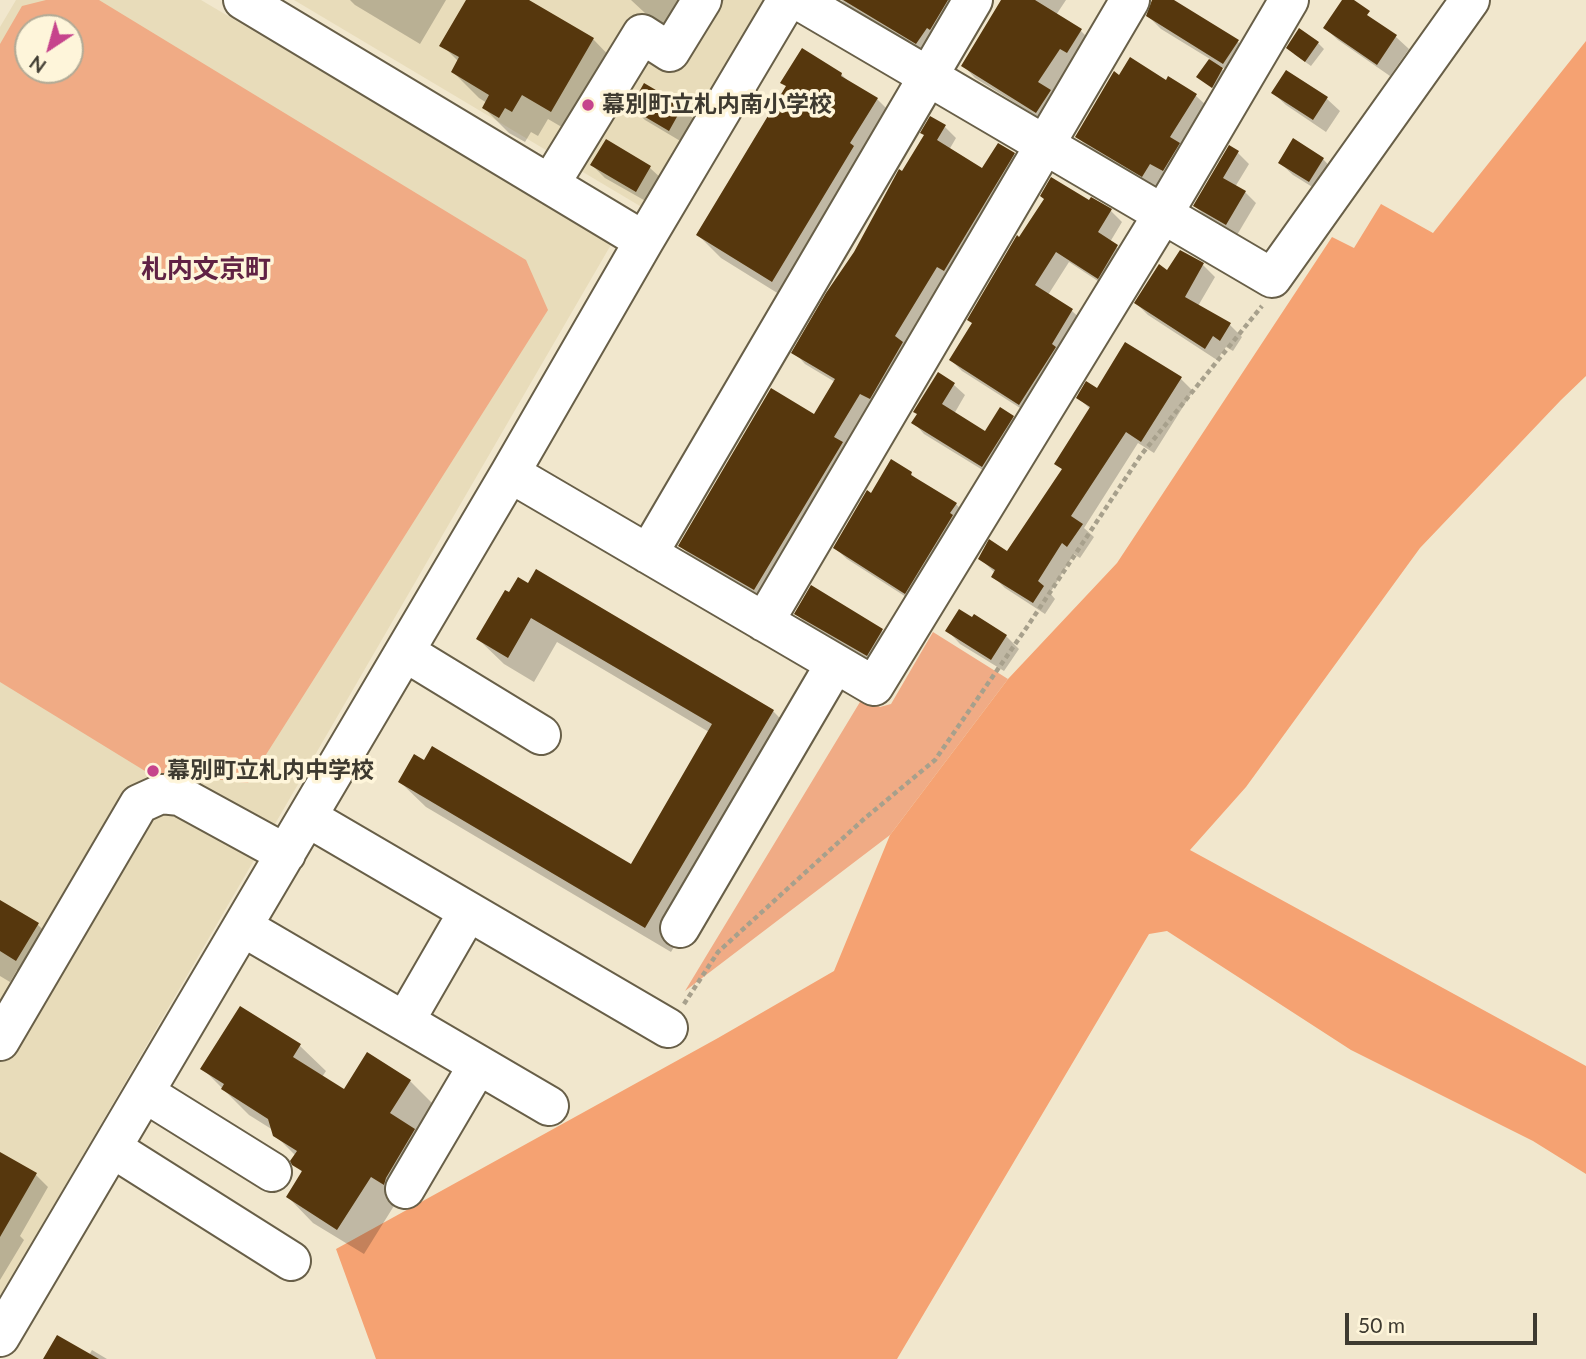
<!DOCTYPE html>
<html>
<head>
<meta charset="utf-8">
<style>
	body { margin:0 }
	#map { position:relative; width:1586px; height:1359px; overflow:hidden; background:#f1e7cd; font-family:Lato,sans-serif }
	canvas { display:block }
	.north { position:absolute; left:14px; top:14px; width:70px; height:70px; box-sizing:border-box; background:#fef5da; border:2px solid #b1aa96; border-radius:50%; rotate:216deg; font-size:19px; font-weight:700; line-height:28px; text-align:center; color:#3e3a30 }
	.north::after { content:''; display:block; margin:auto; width:24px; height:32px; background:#c6448c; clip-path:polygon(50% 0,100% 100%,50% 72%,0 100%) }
	.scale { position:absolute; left:1345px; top:1313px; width:192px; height:32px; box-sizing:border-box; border:4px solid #3e3a30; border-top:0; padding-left:9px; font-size:21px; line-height:24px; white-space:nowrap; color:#3e3a30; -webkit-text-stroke:5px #fef5da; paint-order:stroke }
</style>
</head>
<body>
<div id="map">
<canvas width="1586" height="1359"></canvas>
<div class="north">N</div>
<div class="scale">50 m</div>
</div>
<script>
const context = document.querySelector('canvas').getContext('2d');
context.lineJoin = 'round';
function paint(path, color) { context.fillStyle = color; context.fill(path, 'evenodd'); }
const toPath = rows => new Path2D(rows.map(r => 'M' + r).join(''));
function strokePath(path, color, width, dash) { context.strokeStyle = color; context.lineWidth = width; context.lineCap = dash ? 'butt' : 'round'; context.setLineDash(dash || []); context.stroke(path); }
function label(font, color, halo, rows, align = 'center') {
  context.font = font + ' Lato,"Noto Sans JP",sans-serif'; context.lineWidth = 7; context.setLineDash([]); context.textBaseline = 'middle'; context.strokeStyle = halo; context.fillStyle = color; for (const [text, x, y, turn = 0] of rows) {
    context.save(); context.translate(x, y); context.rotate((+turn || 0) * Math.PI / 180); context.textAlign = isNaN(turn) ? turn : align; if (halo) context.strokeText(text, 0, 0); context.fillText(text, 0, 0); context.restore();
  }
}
paint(toPath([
	[16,0,201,0,612,243,0,1298,0,27],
	[28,28,70,28,70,70,28,70],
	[294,0,768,0,645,209]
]), '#e8dcba');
paint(toPath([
	[46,0,99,0,526,260,548,310,248,783,145,771,0,682,0,44,22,6],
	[70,28,70,70,28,70,28,28],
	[933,632,1008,679,890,835,685,991,863,697,880,707,891,704]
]), '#f0ab85');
paint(toPath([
	[1586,41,1586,376,1561,400,1420,548,1246,787,1190,850,1586,1066,1586,1174,1533,1141,1351,1050,1167,931,1149,934,897,1359,376,1359,336,1249,718,1038,834,971,890,835,1008,679,1117,563,1332,237,1354,248,1381,204,1433,233]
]), '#f5a272');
paint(toPath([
	[350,0,446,0,420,44,355,5],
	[468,0,526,0,593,39,618,65,577,136,548,119,538,136,531,132,525,142,509,133,484,108,487,103,479,98,453,72,459,62,442,45],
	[631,0,724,0,721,5,717,6,692,41,645,13],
	[841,0,960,0,929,55,845,4],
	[1003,0,1066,0,1056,15,1081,31,1093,43,1073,60,1051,93,1062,103,1049,124,975,78,963,65],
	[1154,0,1170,0,1238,42,1250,54,1237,76,1220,66,1219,67,1228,75,1218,92,1199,77,1210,59,1161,29,1148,16],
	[1344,1,1396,37,1409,49,1390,76,1338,40,1325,28],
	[1318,43,1324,49,1311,66,1294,54],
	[1287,72,1327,99,1340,111,1326,132,1286,105,1273,93],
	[841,74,850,83,877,99,900,122,795,304,721,258,698,235,787,87,783,83],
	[1119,77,1196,96,1208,107,1175,182,1163,175,1155,187,1089,148,1077,137],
	[645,85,682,108,695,120,682,142,645,120,632,107],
	[945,127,956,138,949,150,982,171,1014,154,1025,165,766,600,692,557,680,546,814,417,835,382,805,364,794,352,902,174],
	[606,141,650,168,663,180,649,203,605,178,592,165],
	[1229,148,1238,153,1249,164,1235,187,1245,192,1256,203,1237,235,1206,217,1195,206],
	[1323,159,1335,172,1322,193,1293,175,1280,163],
	[1089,202,1111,211,1122,222,1110,242,1129,258,1110,289,1069,262,1048,295,1072,311,1084,322,1031,415,962,371,951,360,974,324,1020,239],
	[1203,265,1215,277,1198,306,1230,325,1242,337,1233,351,1226,347,1217,360,1148,315,1136,303,1168,272],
	[1126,344,1181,379,1193,391,1154,453,1138,443,1084,528,1094,537,1080,558,1074,554,1050,593,1055,599,1045,614,1005,588,993,576,995,573,980,558,1007,553,1063,470,1056,463,1091,410,1078,397,1097,390],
	[939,375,954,385,965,395,954,414,986,434,1013,417,1023,428,994,477,924,434,914,423],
	[911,474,921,484,956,504,967,516,917,604,847,559,835,548,871,495],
	[506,592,773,711,798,737,671,952,426,807,400,782,632,866,709,732,557,642,534,682,504,664,478,639],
	[796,614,882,631,895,643,880,667,809,626],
	[948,631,1006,636,1019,649,1004,671,960,644],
	[0,902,38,925,64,950,42,985,17,970,10,982,0,976],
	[241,1008,300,1046,326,1071,322,1077,345,1091,410,1081,435,1106,410,1209,397,1201,364,1254,313,1223,288,1197,303,1173,294,1164,296,1156,275,1135,273,1130,249,1115,202,1068],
	[0,1154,36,1175,48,1187,20,1236,24,1240,0,1280],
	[92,1350,107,1359,47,1359,89,1355]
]), '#0003');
paint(toPath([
	[466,0,529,0,594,38,551,112,522,95,512,112,505,108,499,118,482,108,489,95,451,72,459,57,439,46],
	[843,0,948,0,930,30,927,28,916,44],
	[1001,0,1035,0,1082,29,1067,53,1060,49,1038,82,1051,90,1036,113,961,66],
	[1152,0,1174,0,1239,40,1223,64,1146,16],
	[1342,0,1354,0,1370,11,1367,15,1397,35,1377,65,1323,28],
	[1299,28,1319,42,1305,62,1286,48],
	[802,48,842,73,841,76,878,98,850,143,854,146,772,282,696,235,786,86,780,83],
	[1130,57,1166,80,1168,76,1197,94,1170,137,1180,143,1163,171,1150,164,1142,177,1075,137,1114,71,1119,75],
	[1209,59,1223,68,1212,88,1196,77],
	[1286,70,1328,97,1313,120,1271,93],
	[644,83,683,106,669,131,630,108],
	[930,116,946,125,937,140,982,168,998,143,1015,153,944,271,937,267,895,336,903,342,870,399,860,394,834,437,843,442,754,590,678,546,771,388,814,414,835,379,791,353,826,293,854,252,899,169,902,171,924,135,920,133],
	[1293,138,1324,158,1309,182,1278,163],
	[606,139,651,166,636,192,590,165],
	[1229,145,1239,151,1223,178,1246,191,1226,225,1193,206],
	[1051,177,1089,200,1091,197,1112,209,1098,232,1118,245,1098,279,1056,252,1035,285,1073,309,1052,344,1056,347,1019,405,949,360,972,323,967,320,1017,235,1019,237,1044,199,1040,196],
	[1180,250,1204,263,1185,297,1231,323,1220,341,1213,336,1205,349,1134,303,1159,264,1167,270],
	[1125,342,1182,377,1141,442,1126,432,1071,516,1083,524,1067,547,1062,543,1038,581,1044,586,1033,603,991,577,995,570,978,559,989,539,1007,551,1062,469,1054,464,1090,407,1076,398,1086,381,1097,388],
	[938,372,955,383,942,404,985,431,1000,407,1014,416,982,467,911,423,917,414,913,412],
	[891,459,912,472,911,475,957,503,950,513,953,515,905,594,833,548,867,490,871,493],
	[536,569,774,710,645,928,398,782,414,754,424,760,432,746,631,864,712,724,531,618,508,658,476,639,505,590,509,592,518,577,528,583],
	[811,585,883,629,867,656,794,614],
	[959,609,972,617,974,614,1007,635,991,660,945,631],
	[0,900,39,923,16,961,0,951],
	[240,1006,301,1044,293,1057,344,1089,367,1052,411,1080,390,1113,415,1129,386,1178,384,1185,371,1177,337,1230,286,1197,302,1171,292,1165,290,1161,297,1151,273,1136,268,1119,221,1089,224,1084,200,1069],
	[0,1152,37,1173,0,1237],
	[57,1335,99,1359,43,1359]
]), '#56370d');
const minor = toPath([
	[243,0,644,241],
	[798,0,1272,278,1470,0],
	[550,184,642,34,670,52,702,0],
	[510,473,874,686,1163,214,1289,0],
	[648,554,973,0],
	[764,622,1130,0],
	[405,652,541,735],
	[307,817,668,1028],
	[243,927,549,1106],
	[680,928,835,664],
	[405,1021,468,912],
	[0,1041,139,804,161,794,180,796,286,854],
	[145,1093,272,1172],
	[112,1148,291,1261],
	[405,1189,478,1065],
	[0,1337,510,473,644,241,787,0]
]);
strokePath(minor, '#685f48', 42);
strokePath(toPath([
	[684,1004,718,952,864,819,935,760,1027,627,1141,455,1262,306]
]), '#a7a08c', 4.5, [5, 3.5]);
strokePath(minor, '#fff', 38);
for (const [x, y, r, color] of [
	[588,105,7,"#c6448c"],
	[153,771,7,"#c6448c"]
]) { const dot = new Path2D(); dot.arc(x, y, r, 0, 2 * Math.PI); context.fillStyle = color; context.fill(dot); strokePath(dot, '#fef5da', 2.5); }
label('bold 23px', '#3e3a30', '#fef5da', [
	["幕別町立札内南小学校",602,105],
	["幕別町立札内中学校",167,771]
], 'left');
label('bold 26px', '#612244', '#fef5da', [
	["札内文京町",206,270]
]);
</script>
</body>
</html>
